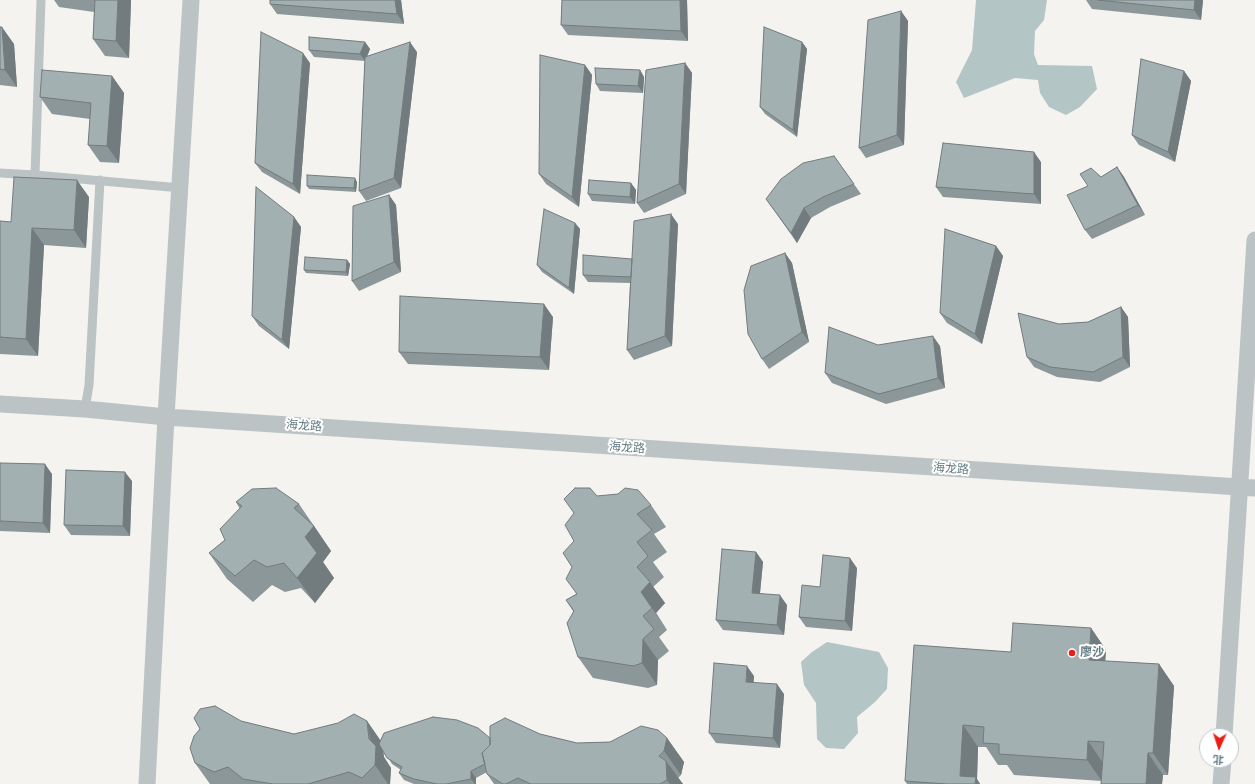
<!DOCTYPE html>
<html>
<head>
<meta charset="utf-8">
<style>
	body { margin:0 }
	#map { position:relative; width:1255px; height:784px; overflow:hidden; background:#f4f3ef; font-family:"Fira Sans Condensed","Noto Sans SC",sans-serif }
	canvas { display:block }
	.north { position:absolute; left:1199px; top:728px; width:40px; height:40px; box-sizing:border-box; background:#fff; border:1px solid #c0cacd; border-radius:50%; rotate:183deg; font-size:11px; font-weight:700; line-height:16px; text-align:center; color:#617b82 }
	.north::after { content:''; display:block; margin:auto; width:14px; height:18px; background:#ec1c17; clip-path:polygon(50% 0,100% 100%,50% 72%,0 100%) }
</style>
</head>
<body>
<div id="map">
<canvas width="1255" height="784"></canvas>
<div class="north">北</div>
</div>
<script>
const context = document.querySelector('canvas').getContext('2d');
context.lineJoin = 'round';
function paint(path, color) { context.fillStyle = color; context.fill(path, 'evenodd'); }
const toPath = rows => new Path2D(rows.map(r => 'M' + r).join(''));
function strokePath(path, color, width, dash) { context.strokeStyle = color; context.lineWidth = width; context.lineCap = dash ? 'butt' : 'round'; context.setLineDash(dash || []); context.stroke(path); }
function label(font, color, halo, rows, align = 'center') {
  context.font = font + ' "Fira Sans Condensed","Noto Sans SC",sans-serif'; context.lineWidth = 4; context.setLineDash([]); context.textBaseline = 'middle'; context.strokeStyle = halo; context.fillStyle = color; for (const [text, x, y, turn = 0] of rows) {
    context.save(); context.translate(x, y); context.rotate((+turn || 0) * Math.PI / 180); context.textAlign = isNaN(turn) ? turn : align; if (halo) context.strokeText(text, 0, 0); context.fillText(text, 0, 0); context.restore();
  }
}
paint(toPath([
	[976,0,1047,0,1044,20,1035,31,1034,54,1038,65,1092,66,1097,89,1080,107,1066,115,1049,107,1040,93,1038,80,1015,78,964,98,956,82,972,50],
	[827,642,879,652,888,668,887,689,875,702,857,717,858,733,844,749,826,748,817,739,816,703,804,685,801,662,812,652]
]), '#b4c5c6');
strokePath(toPath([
	[0,173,35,175,41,0],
	[35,175,181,188],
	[85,409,89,385,100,180]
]), '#bcc3c5', 9);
strokePath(toPath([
	[0,404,85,409,166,417,1255,488],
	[1224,736,1255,240],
	[147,784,166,417,191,0],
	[1221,784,1223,760]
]), '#bcc3c5', 17);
paint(toPath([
	[54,0,131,0,129,58,105,56,93,39,94,12,59,7],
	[270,0,401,0,404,24,277,14,270,4],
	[562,0,687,0,688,41,568,35,561,25],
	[1086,0,1203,0,1201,20,1092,9],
	[901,11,908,21,904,145,866,158,859,148],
	[0,27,14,44,17,87,0,85],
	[365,42,370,49,367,57,417,52,401,188,366,201,359,191,365,61,314,57,309,50],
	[802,42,807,49,797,137,765,114,760,107],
	[310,63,300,194,262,172,255,163],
	[685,63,692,73,686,194,644,213,637,203],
	[585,65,592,75,579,207,546,184,539,174],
	[640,70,644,77,643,93,600,91,596,84],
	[1184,71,1191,81,1175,162,1139,145,1132,135],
	[112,76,124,93,119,163,100,162,88,145,90,119,52,114,40,97],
	[834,156,861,194,830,207,811,218,797,243,766,199],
	[1041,162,1041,204,943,197,936,187],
	[1117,167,1124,177,1145,215,1092,239,1085,230,1088,186],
	[357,182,356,192,309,189,307,186],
	[631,183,636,190,635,204,592,201,588,194],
	[389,195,396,205,401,272,359,291,352,281],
	[89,197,86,248,44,245,38,356,0,354,0,221,11,222],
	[294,217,301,227,289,349,259,326,252,316],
	[575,223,580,229,574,294,542,272,537,265],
	[678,224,672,346,634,360,627,350,630,283,588,282,583,275,632,259],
	[996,246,1003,256,982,344,947,323,940,313],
	[785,253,792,263,809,342,769,369,762,359],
	[347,260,350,264,348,276,306,273,304,270],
	[1121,307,1128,317,1130,367,1100,382,1057,377,1034,367,1027,357,1059,324,1088,322],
	[553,317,549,370,408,364,399,352],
	[878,345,940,346,945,388,886,404,832,383,825,373],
	[0,463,52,474,50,533,0,531],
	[132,481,130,536,71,535,64,525],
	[236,502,299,504,331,551,323,562,334,578,315,603,301,588,285,592,272,585,253,602,227,579,209,553,225,540,240,509],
	[651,505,666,527,654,534,667,552,653,562,664,577,653,587,665,603,656,613,667,630,659,637,669,651,658,660,657,685,648,688,593,678,578,657,573,611,566,600,576,594,572,567,574,541],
	[756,552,763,562,760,593,787,605,784,635,723,630,716,620],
	[857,568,852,631,806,627,799,617,820,587],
	[1091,628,1106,650,1105,661,1159,664,1174,686,1168,775,1163,775,1162,784,1101,784,1102,781,1014,775,1007,765,998,765,986,747,978,747,977,779,980,784,907,784,905,781,1011,652],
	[754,676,753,683,784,694,780,748,716,743,709,733],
	[241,721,294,734,367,721,381,741,490,738,540,734,577,743,610,742,667,738,684,762,681,775,678,778,683,784,494,784,487,774,487,772,476,778,476,784,414,784,404,780,399,773,401,770,392,764,383,750,384,757,391,768,390,784,210,784,195,763]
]), '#8c9799');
paint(toPath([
	[118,0,131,0,129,58,116,41],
	[395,0,401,0,404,24,397,14],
	[680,0,687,0,688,41,681,31],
	[1195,0,1203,0,1201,20,1194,10],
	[901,11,908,21,904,145,897,135],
	[2,27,14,44,17,87,5,70],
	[365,42,370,49,365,61,360,54],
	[410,42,417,52,401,188,394,178],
	[802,42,807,49,797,137,793,130],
	[303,53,310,63,300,194,293,184],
	[685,63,692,73,686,194,679,184],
	[585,65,592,75,579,207,572,197],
	[640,70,644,77,643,93,638,86],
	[1184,71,1191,81,1175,162,1168,152],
	[112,76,124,93,119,163,107,146],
	[1034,152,1041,162,1041,204,1034,194],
	[1117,167,1124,177,1145,215,1138,205],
	[355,178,357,182,356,192,354,188],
	[77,180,89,197,86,248,74,230],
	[631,183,636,190,635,204,630,197],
	[389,195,396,205,401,272,394,262],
	[804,208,811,218,797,243,791,233],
	[671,214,678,224,672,346,665,336],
	[294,217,301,227,289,349,282,340],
	[575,223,580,229,574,294,569,288],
	[32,228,44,245,38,356,26,339],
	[996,246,1003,256,982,344,975,334],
	[785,253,792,263,809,342,802,332],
	[347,260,350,264,348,276,346,272],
	[544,304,553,317,549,370,540,357],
	[1121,307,1128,317,1130,367,1123,357],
	[933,336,940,346,945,388,938,378],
	[45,464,52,474,50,533,43,523],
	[125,472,132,481,130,536,123,526],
	[314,526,331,551,323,562,334,578,315,603,297,578,305,537],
	[756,552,763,562,759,603,752,593],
	[850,558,857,568,852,631,845,621],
	[650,582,665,603,656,613,667,630,641,592],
	[780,595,787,605,784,635,777,625],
	[1091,628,1106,650,1104,681,1089,660],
	[643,639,658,660,657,685,642,663],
	[1159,664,1174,686,1168,775,1153,753],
	[747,666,754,676,753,692,746,682],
	[777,684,784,694,780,748,773,738],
	[367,721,382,743,384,757,391,768,390,784,388,784,375,765],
	[963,725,978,747,977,779,980,784,966,784,960,776],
	[667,738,684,762,681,775,664,751],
	[1088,741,1103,763,1102,781,1087,760],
	[1148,753,1163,775,1162,784,1146,784],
	[666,761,683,784,670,784,667,780],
	[471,771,476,778,476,784,475,784,471,779]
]), '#727b7d');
const building = toPath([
	[95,0,118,0,116,41,93,39,95,0],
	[270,0,395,0,397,14,270,4,270,0],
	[562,0,680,0,681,31,561,25,562,0],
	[1098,0,1195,0,1194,10,1098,0],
	[901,11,897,135,859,148,868,20,901,11],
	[0,27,2,27,5,70,0,69,0,27],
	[764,27,802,42,793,130,760,107,764,27],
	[261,32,303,53,293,184,255,163,261,32],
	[309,37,365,42,360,54,309,50,309,37],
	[410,42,394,178,359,191,365,57,410,42],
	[540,55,585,65,572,197,539,174,540,55],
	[1141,59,1184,71,1168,152,1132,135,1141,59],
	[685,63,679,184,637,203,646,70,685,63],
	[595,68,640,70,638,86,596,84,595,68],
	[42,70,112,76,107,146,88,145,91,103,40,97,42,70],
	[943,143,1034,152,1034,194,936,187,943,143],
	[834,156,854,184,823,197,804,208,791,233,766,199,781,179,803,163,834,156],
	[1117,167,1138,205,1085,230,1067,195,1088,186,1080,174,1091,168,1101,177,1117,167],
	[307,175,355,178,354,188,307,186,307,175],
	[14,177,77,180,74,230,32,228,26,339,0,337,0,221,11,222,14,177],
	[589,180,631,183,630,197,588,194,589,180],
	[256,187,294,217,282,340,252,316,256,187],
	[389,195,394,262,352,281,353,206,389,195],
	[544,209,575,223,569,288,537,265,544,209],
	[671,214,665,336,627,350,634,221,671,214],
	[945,229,996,246,975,334,940,313,945,229],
	[785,253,802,332,762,359,748,334,744,290,751,266,785,253],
	[583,255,632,259,631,277,583,275,583,255],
	[305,257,347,260,346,272,304,270,305,257],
	[400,296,544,304,540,357,399,352,400,296],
	[1121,307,1123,357,1093,372,1050,367,1027,357,1018,313,1059,324,1088,322,1121,307],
	[829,327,878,345,933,336,938,378,879,394,825,373,829,327],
	[0,463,45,464,43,523,0,521,0,463],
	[66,470,125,472,123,526,64,525,66,470],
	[276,488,299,504,294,508,314,526,305,537,317,553,297,578,284,563,267,567,254,560,235,576,209,553,225,540,220,529,242,506,236,502,252,489,276,488],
	[575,488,590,488,597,496,618,494,625,488,638,490,651,505,637,514,652,530,637,542,648,556,637,567,650,582,641,592,652,608,643,616,654,629,643,639,642,663,633,666,578,657,567,623,574,611,566,600,577,594,566,579,572,567,563,553,574,541,565,525,574,513,564,499,575,488],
	[722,549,756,552,752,593,780,595,777,625,716,620,722,549],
	[823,555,850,558,845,621,799,617,802,585,820,587,823,555],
	[1013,623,1091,628,1089,660,1159,664,1153,753,1148,753,1146,784,1101,784,1104,742,1088,741,1087,760,999,754,999,744,983,743,984,727,963,725,960,776,976,777,975,784,947,784,905,781,914,645,1011,652,1013,623],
	[714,663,747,666,746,682,777,684,773,738,709,733,714,663],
	[215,706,241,721,294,734,338,723,354,714,367,721,369,739,376,746,375,765,362,778,349,772,308,784,273,784,243,779,228,767,214,772,195,763,190,748,194,736,200,729,194,718,200,709,215,706],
	[433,717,457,720,478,728,490,738,490,745,482,753,485,764,471,771,471,779,446,784,437,784,414,779,399,773,402,767,387,758,379,744,384,733,433,717],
	[505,718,540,734,577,743,610,742,641,726,658,730,667,738,664,751,659,756,666,761,667,780,660,784,531,784,518,778,506,784,503,784,487,774,482,753,490,745,490,726,505,718]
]);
paint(building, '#a3b0b2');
strokePath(building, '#727b7d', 1);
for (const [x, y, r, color] of [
	[1072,653,4,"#ec1c17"]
]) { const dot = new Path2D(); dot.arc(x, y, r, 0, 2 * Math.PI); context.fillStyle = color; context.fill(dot); strokePath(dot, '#fff', 1.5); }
label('12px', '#617b82', '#fff', [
	["海龙路",304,426,4],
	["海龙路",627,448,4],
	["海龙路",951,469,4]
]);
label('bold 12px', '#617b82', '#fff', [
	["廖沙",1080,653]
], 'left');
</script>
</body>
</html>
